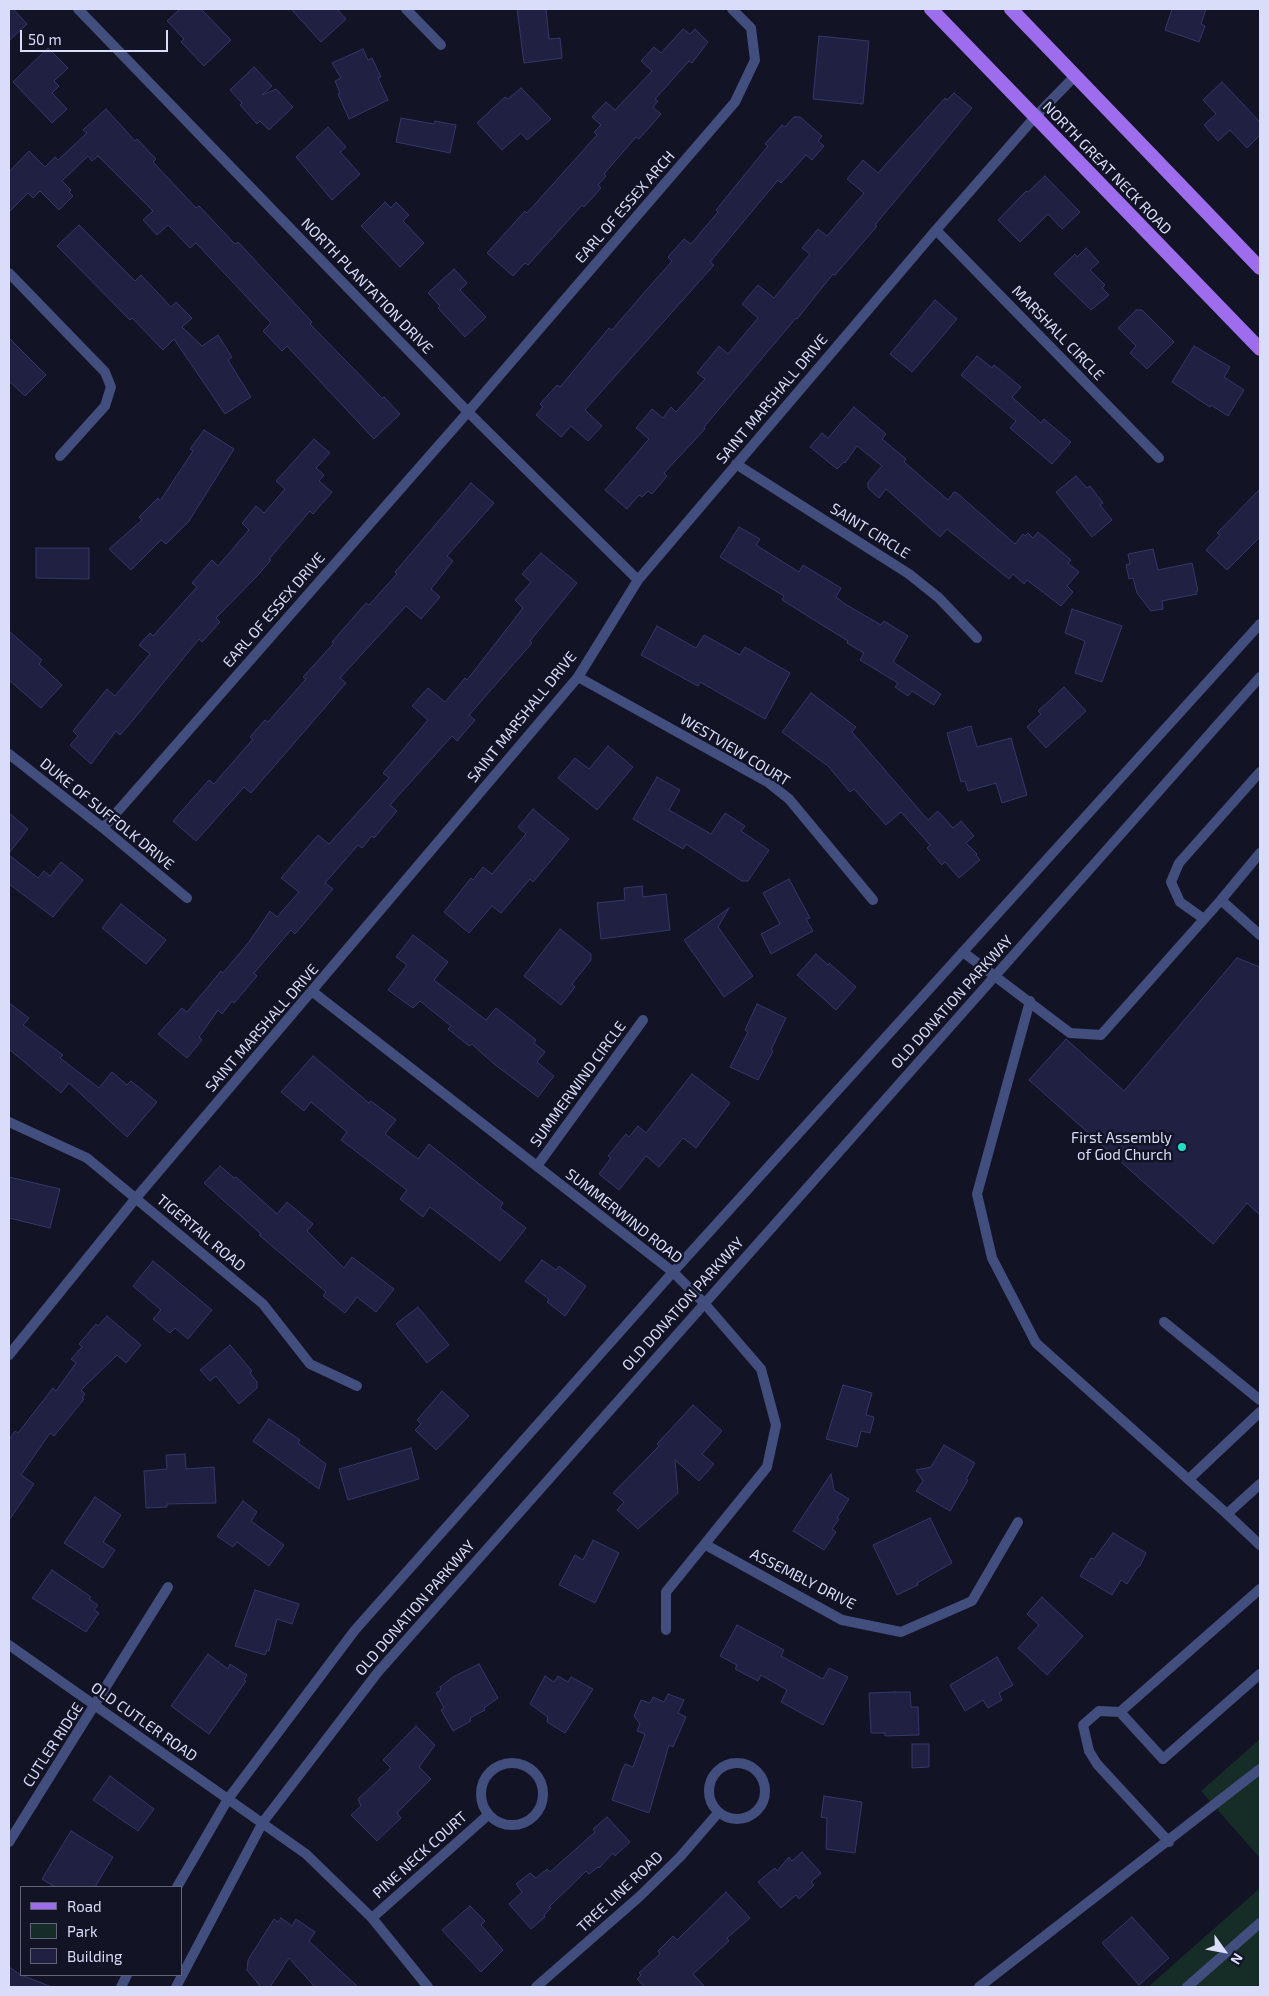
<!DOCTYPE html>
<html>
<head>
<meta charset="utf-8">
<style>
	body { margin:0 }
	#map { position:relative; width:1269px; height:1996px; overflow:hidden; background:#121324; font-family:"Exo 2",sans-serif }
	canvas { display:block }
	.frame { position:absolute; inset:0; border:10px solid #d9ddfa; pointer-events:none }
	.legend { position:absolute; left:20px; top:1886px; width:162px; height:90px; box-sizing:border-box; background:#121324; border:1px solid #62647a; margin:0; padding:6px 9px; list-style:none; font-size:15px; color:#d9ddfa }
	.legend li { display:flex; align-items:center; gap:10px; height:25px }
	.legend b { width:25px; border:1px solid #62647a }
	.north { position:absolute; left:1199px; top:1926px; width:50px; height:50px; -webkit-text-stroke:4px #121324; paint-order:stroke; rotate:122deg; font-size:14px; font-weight:700; line-height:20px; text-align:center; color:#d9ddfa }
	.north::after { content:''; display:block; margin:auto; width:18px; height:22px; background:#d9ddfa; clip-path:polygon(50% 0,100% 100%,50% 72%,0 100%) }
	.scale { position:absolute; left:20px; top:30px; width:148px; height:22px; box-sizing:border-box; border:2px solid #d9ddfa; border-top:0; padding-left:6px; font-size:15px; line-height:18px; white-space:nowrap; color:#d9ddfa; -webkit-text-stroke:4px #121324; paint-order:stroke }
</style>
</head>
<body>
<div id="map">
<canvas width="1269" height="1996"></canvas>
<div class="frame"></div>
<ul class="legend">
<li><b style="height:6px;background:#9e6ded"></b>Road</li>
<li><b style="height:14px;background:#152d26"></b>Park</li>
<li><b style="height:14px;background:#202142"></b>Building</li>
</ul>
<div class="north">N</div>
<div class="scale">50 m</div>
</div>
<script>
const context = document.querySelector('canvas').getContext('2d');
context.lineJoin = 'round';
function paint(path, color) { context.fillStyle = color; context.fill(path, 'evenodd'); }
const toPath = rows => new Path2D(rows.map(r => 'M' + r).join(''));
function strokePath(path, color, width, dash) { context.strokeStyle = color; context.lineWidth = width; context.lineCap = dash ? 'butt' : 'round'; context.setLineDash(dash || []); context.stroke(path); }
function label(font, color, halo, rows, align = 'center') {
  context.font = font + ' "Exo 2",sans-serif'; context.lineWidth = 5; context.setLineDash([]); context.textBaseline = 'middle'; context.strokeStyle = halo; context.fillStyle = color; for (const [text, x, y, turn = 0] of rows) {
    context.save(); context.translate(x, y); context.rotate((+turn || 0) * Math.PI / 180); context.textAlign = isNaN(turn) ? turn : align; if (halo) context.strokeText(text, 0, 0); context.fillText(text, 0, 0); context.restore();
  }
}
paint(toPath([
	[1260,1739,1260,1858,1201,1791],
	[1260,1888,1260,1987,1148,1987]
]), '#152d26');
const building = toPath([
	[9,9,13,9,27,24,9,41,9,9],
	[180,9,201,9,231,40,204,66,181,42,184,39,167,21,180,9],
	[291,9,337,9,346,19,321,42,291,9],
	[517,9,546,9,549,39,560,38,562,58,524,63,517,9],
	[1172,9,1206,9,1201,24,1205,26,1199,42,1165,30,1172,9],
	[683,29,690,34,695,29,708,42,692,63,689,61,655,99,658,101,653,107,661,114,639,139,636,137,604,174,606,176,598,185,601,188,584,207,582,205,528,265,525,263,513,276,487,253,525,211,527,213,597,135,594,132,601,125,592,117,606,102,615,110,652,71,641,61,654,47,661,53,683,29],
	[819,36,869,41,863,104,813,99,819,36],
	[48,48,68,68,54,81,59,86,52,93,67,109,52,123,13,82,48,48],
	[363,49,368,60,372,58,381,77,378,78,388,100,349,119,338,94,340,93,335,81,341,78,332,63,363,49],
	[254,67,272,86,262,95,276,89,293,107,269,130,260,121,257,124,240,105,242,103,230,90,254,67],
	[1222,82,1260,122,1260,135,1247,148,1230,130,1218,141,1204,125,1216,114,1203,100,1222,82],
	[521,88,551,119,527,140,521,133,502,150,477,123,505,97,508,99,521,88],
	[954,93,972,108,875,225,877,226,835,275,833,274,797,319,796,318,704,427,705,429,664,473,667,476,652,494,648,491,642,497,639,495,627,509,605,490,649,439,636,428,652,409,663,418,671,407,676,412,705,379,697,373,719,346,728,354,758,318,742,304,758,285,774,298,810,254,802,248,818,229,827,236,864,193,847,179,863,160,878,173,945,98,947,100,954,93],
	[106,109,135,141,137,139,156,159,153,162,196,208,199,206,235,244,238,242,312,322,310,324,382,398,384,397,400,414,374,439,287,346,282,351,263,331,271,323,196,243,190,248,168,225,157,235,143,220,153,211,98,156,92,161,88,156,62,181,71,190,69,192,73,196,59,210,40,191,33,198,28,193,9,212,9,172,29,151,45,167,55,157,58,160,87,133,83,130,106,109],
	[794,117,800,117,822,136,818,141,824,146,812,160,806,155,781,183,778,180,710,262,714,265,585,410,602,426,588,441,571,426,561,437,536,415,543,407,540,404,557,385,560,387,609,328,612,330,643,294,672,261,668,257,684,239,691,244,718,212,716,210,768,146,765,144,782,125,785,127,794,117],
	[401,118,434,124,435,121,456,125,450,153,396,142,401,118],
	[328,127,346,147,340,152,360,174,332,200,296,157,328,127],
	[1045,176,1080,212,1062,229,1048,214,1020,242,998,220,1026,191,1028,192,1045,176],
	[385,202,391,208,396,202,409,215,403,221,424,243,400,267,361,226,385,202],
	[79,225,135,281,141,275,171,307,176,302,192,318,182,327,202,346,218,335,232,357,228,360,251,397,225,414,174,339,163,350,132,318,130,320,57,246,79,225],
	[1086,248,1099,262,1090,270,1105,285,1102,288,1109,295,1091,310,1054,274,1075,254,1077,257,1086,248],
	[454,269,467,283,460,290,486,317,465,337,438,308,440,306,428,293,454,269],
	[935,300,957,319,912,372,890,354,935,300],
	[1136,310,1142,310,1174,342,1147,369,1130,353,1136,346,1118,328,1136,310],
	[9,338,46,375,25,396,9,381,9,338],
	[1194,346,1230,367,1224,377,1244,390,1228,416,1211,405,1210,407,1172,382,1194,346],
	[977,356,992,368,994,365,1021,387,1012,397,1041,423,1044,419,1071,442,1052,464,1010,428,1016,421,961,375,977,356],
	[854,407,886,434,882,439,906,459,904,462,948,500,954,492,957,493,1015,544,1023,534,1025,536,1028,533,1033,538,1038,532,1071,560,1068,563,1079,572,1067,586,1073,592,1061,606,1027,580,1024,584,1013,574,1009,579,947,529,940,537,886,489,879,498,868,488,868,482,882,466,857,446,845,463,844,462,837,469,810,447,822,433,828,438,854,407],
	[204,430,234,449,189,521,166,544,161,540,131,570,109,549,142,520,139,517,158,498,160,501,193,451,190,449,204,430],
	[314,439,330,453,316,468,324,475,319,481,332,492,313,514,310,511,269,559,271,560,259,574,216,618,220,622,202,642,199,639,133,720,120,735,116,731,91,764,70,745,78,736,73,731,107,689,115,696,150,654,139,645,150,633,153,636,197,587,192,583,212,560,218,566,249,530,242,523,256,506,264,513,285,489,276,481,314,439],
	[1076,476,1087,488,1090,486,1103,503,1100,505,1112,520,1092,537,1056,492,1076,476],
	[471,483,494,503,447,556,453,561,431,589,440,597,421,619,406,606,340,678,346,683,251,793,244,787,196,841,173,821,209,780,214,784,253,739,250,737,265,720,268,722,306,679,303,677,334,643,332,642,366,603,369,605,397,574,395,572,471,483],
	[1260,489,1260,537,1227,570,1206,550,1220,535,1217,533,1260,489],
	[739,527,760,539,756,545,799,572,803,565,841,588,836,597,845,604,881,625,884,621,908,636,893,662,941,694,934,705,912,691,908,696,895,687,898,683,860,660,864,653,847,643,848,641,782,600,784,596,720,557,739,527],
	[36,548,89,548,89,579,36,578,36,548],
	[1153,549,1158,570,1192,563,1198,591,1196,592,1197,594,1162,601,1163,609,1151,611,1137,593,1133,578,1129,579,1126,565,1130,564,1128,554,1153,549],
	[541,553,577,583,530,641,532,643,469,715,475,720,457,741,452,736,390,805,397,811,374,838,372,836,362,848,358,845,325,883,333,889,295,934,291,930,254,973,257,976,234,1003,232,1001,222,1014,218,1010,199,1037,202,1040,187,1058,158,1034,182,1008,187,1012,221,971,223,973,249,942,270,911,277,917,299,892,281,878,318,835,329,844,389,778,383,773,428,720,412,706,428,688,445,702,465,678,467,680,523,608,515,600,531,582,522,574,541,553],
	[1072,609,1122,626,1102,682,1075,673,1085,641,1065,633,1072,609],
	[657,626,696,648,704,635,740,655,745,647,790,673,765,719,700,682,698,686,641,655,657,626],
	[9,631,42,660,39,664,62,685,41,708,9,680,9,631],
	[1064,687,1086,711,1046,748,1027,727,1041,714,1038,711,1064,687],
	[811,693,856,727,852,732,928,820,938,811,953,828,961,821,974,836,966,843,977,854,976,855,980,860,959,878,945,862,942,865,927,848,930,845,901,812,886,825,854,789,850,792,828,766,782,732,811,693],
	[971,726,977,747,1011,738,1027,795,1002,803,996,783,968,791,965,781,961,782,947,733,971,726],
	[608,746,633,767,597,810,558,778,575,758,589,769,608,746],
	[657,777,680,790,669,810,711,834,725,813,745,826,741,831,769,850,748,881,742,881,686,844,683,849,633,819,657,777],
	[533,809,569,839,533,882,530,879,501,913,492,906,469,933,444,912,471,878,473,880,483,867,492,874,526,834,518,827,533,809],
	[9,813,28,829,9,853,9,813],
	[9,855,38,878,44,871,50,876,61,862,83,880,53,917,9,884,9,855],
	[789,879,810,918,806,919,813,931,771,954,761,934,780,924,763,893,789,879],
	[642,886,643,897,666,894,670,930,601,939,597,903,625,900,624,888,642,886],
	[121,904,166,940,146,964,102,928,121,904],
	[729,908,718,927,753,976,724,997,684,940,729,908],
	[560,929,591,954,591,960,572,984,575,987,561,1005,524,976,560,929],
	[413,935,448,962,434,980,486,1020,496,1008,536,1040,534,1043,545,1052,537,1062,554,1076,538,1097,494,1064,472,1044,469,1046,448,1029,451,1026,420,1001,413,1008,388,990,407,965,396,957,413,935],
	[816,954,828,965,829,963,856,987,836,1010,797,975,816,954],
	[1237,958,1260,967,1260,1215,1247,1203,1213,1244,1029,1080,1066,1039,1124,1091,1237,958],
	[9,1003,29,1018,23,1025,63,1055,60,1058,99,1088,112,1072,127,1085,131,1081,157,1102,127,1137,69,1083,61,1093,9,1049,9,1003],
	[757,1004,786,1018,771,1050,773,1051,758,1080,730,1067,748,1032,745,1030,757,1004],
	[313,1056,369,1103,371,1101,396,1120,385,1134,418,1159,429,1144,503,1203,500,1208,526,1228,500,1261,430,1207,423,1217,400,1199,407,1190,341,1140,347,1132,311,1102,304,1111,281,1092,313,1056],
	[692,1074,730,1103,696,1148,683,1138,659,1167,646,1156,619,1190,599,1174,611,1158,608,1156,626,1134,629,1137,638,1126,646,1133,692,1074],
	[220,1166,234,1178,236,1177,277,1214,287,1202,313,1224,307,1231,344,1268,352,1257,394,1289,376,1312,357,1297,345,1313,323,1296,326,1292,259,1235,261,1234,204,1183,220,1166],
	[9,1177,60,1189,50,1228,9,1218,9,1177],
	[542,1260,556,1270,559,1266,586,1286,565,1316,547,1302,549,1299,525,1281,542,1260],
	[153,1261,212,1310,188,1339,175,1328,170,1333,153,1319,161,1310,133,1286,153,1261],
	[418,1307,449,1345,427,1363,396,1324,418,1307],
	[107,1316,141,1345,126,1363,117,1355,81,1390,85,1394,82,1398,84,1399,54,1436,50,1433,21,1475,34,1484,9,1520,9,1440,15,1431,18,1433,53,1388,56,1391,76,1363,71,1359,82,1347,79,1344,96,1324,98,1326,107,1316],
	[230,1345,252,1371,250,1373,257,1382,257,1388,239,1404,216,1376,210,1381,200,1370,230,1345],
	[843,1385,872,1393,866,1415,874,1417,870,1433,861,1431,857,1447,826,1439,843,1385],
	[442,1391,469,1416,436,1450,415,1430,421,1424,417,1420,442,1391],
	[693,1405,722,1431,702,1454,714,1464,699,1481,675,1460,678,1493,638,1529,617,1510,624,1502,613,1493,659,1446,657,1444,693,1405],
	[269,1419,300,1440,298,1443,326,1464,319,1489,253,1441,269,1419],
	[944,1445,975,1463,966,1479,968,1480,950,1511,916,1491,923,1481,916,1470,931,1467,944,1445],
	[411,1448,419,1479,348,1500,339,1469,411,1448],
	[185,1454,186,1469,214,1467,216,1503,167,1504,167,1507,146,1508,144,1471,167,1469,166,1455,185,1454],
	[831,1474,834,1490,849,1499,837,1518,839,1519,832,1529,836,1532,824,1550,793,1531,831,1474],
	[95,1497,121,1515,103,1542,115,1550,103,1568,64,1543,95,1497],
	[243,1501,257,1512,251,1521,284,1545,269,1566,237,1542,233,1547,217,1536,243,1501],
	[930,1518,952,1563,917,1583,918,1585,897,1595,873,1545,930,1518],
	[1113,1533,1146,1553,1140,1566,1137,1568,1127,1584,1121,1580,1112,1595,1080,1576,1091,1558,1094,1559,1113,1533],
	[593,1540,619,1553,595,1603,559,1585,575,1555,583,1560,593,1540],
	[52,1570,91,1597,89,1599,98,1605,94,1610,99,1613,86,1632,32,1598,52,1570],
	[255,1590,299,1604,292,1624,277,1619,269,1651,267,1650,265,1655,235,1646,255,1590],
	[1042,1597,1083,1636,1047,1675,1018,1648,1039,1625,1027,1614,1042,1597],
	[737,1625,784,1650,781,1656,823,1679,829,1668,848,1677,823,1725,781,1702,787,1690,761,1675,758,1681,735,1669,737,1665,720,1656,737,1625],
	[208,1654,228,1669,230,1664,247,1675,244,1680,246,1681,209,1734,171,1706,208,1654],
	[997,1657,1013,1685,999,1693,1002,1700,988,1708,983,1700,965,1711,950,1685,997,1657],
	[479,1664,498,1698,484,1708,485,1710,470,1718,471,1721,453,1731,441,1710,444,1708,436,1693,441,1690,440,1687,453,1677,479,1664],
	[545,1676,554,1682,558,1676,568,1682,571,1677,593,1689,565,1733,547,1722,548,1717,530,1704,545,1676],
	[895,1692,910,1692,911,1707,918,1707,919,1735,885,1736,885,1733,871,1733,869,1693,895,1692],
	[668,1694,684,1700,678,1713,686,1717,673,1747,669,1745,649,1813,612,1800,622,1770,625,1764,633,1767,645,1734,637,1731,640,1724,634,1716,641,1700,650,1703,653,1697,664,1702,668,1694],
	[416,1726,435,1745,419,1767,431,1779,397,1813,401,1818,377,1841,351,1815,361,1806,358,1799,391,1768,383,1760,416,1726],
	[912,1744,929,1744,929,1767,912,1768,912,1744],
	[110,1776,154,1809,138,1831,93,1800,110,1776],
	[824,1796,862,1802,855,1853,826,1849,827,1818,821,1817,824,1796],
	[607,1817,630,1842,615,1856,613,1853,599,1868,598,1867,589,1874,586,1871,549,1907,551,1908,544,1915,545,1917,531,1929,509,1904,522,1892,516,1884,530,1873,536,1878,547,1869,550,1872,595,1832,593,1829,607,1817],
	[71,1831,113,1857,95,1887,55,1887,42,1879,71,1831],
	[802,1852,821,1873,811,1882,814,1885,799,1899,796,1895,781,1908,758,1882,775,1868,777,1871,789,1857,792,1861,802,1852],
	[726,1892,750,1918,727,1938,729,1941,693,1974,705,1987,645,1987,637,1979,641,1975,639,1973,660,1954,658,1951,673,1936,677,1940,726,1892],
	[470,1906,485,1921,481,1925,503,1950,481,1972,442,1930,470,1906],
	[1132,1917,1169,1958,1139,1985,1102,1943,1132,1917],
	[281,1918,292,1926,296,1919,315,1932,309,1941,358,1987,315,1987,289,1958,270,1987,261,1987,247,1970,248,1960,274,1919,278,1922,281,1918],
	[9,1967,21,1975,52,1987,9,1987,9,1967]
]);
paint(building, '#202142');
strokePath(building, '#35376b', 1);
strokePath(toPath([
	[1221,900,1260,853],
	[1204,919,1180,902,1171,882,1179,863,1260,772],
	[963,952,1070,1033,1101,1035,1221,900,1260,935],
	[1030,1001,977,1194,992,1258,1036,1343,1227,1514,1260,1484],
	[1164,1322,1260,1400],
	[1189,1479,1260,1412],
	[1227,1514,1260,1545],
	[1260,1589,1120,1712,1163,1759,1260,1674],
	[1120,1712,1099,1711,1083,1725,1089,1751,1097,1764,1169,1842],
	[979,1987,1260,1769],
	[1187,1987,1260,1923]
]), '#424e7d', 10);
strokePath(toPath([
	[78,9,468,412,638,580],
	[406,9,441,45],
	[936,230,1159,458],
	[9,273,105,372,111,387,105,406,60,456],
	[736,464,909,574,939,598,977,638],
	[578,677,769,783,789,799,873,900],
	[9,754,103,828,187,898],
	[103,828,468,412,735,102,755,60,751,28,732,9],
	[313,992,673,1272,704,1303,761,1369,776,1425,767,1467,666,1592,666,1630],
	[9,1122,87,1158,263,1304,310,1364,357,1386],
	[537,1166,643,1020],
	[9,1355,136,1198,578,677,638,580,936,230,1035,117,1075,76],
	[706,1545,842,1620,901,1632,972,1601,1018,1522],
	[9,1645,306,1854,372,1918,428,1987],
	'481 1794a31 31 0 1 1 62 0a31 31 0 1 1-62 0Z',
	'709 1791a28 28 0 1 1 56 0a28 28 0 1 1-56 0Z',
	[9,1842,168,1587],
	[372,1918,488,1815],
	[536,1987,639,1897,680,1857,718,1813]
]), '#424e7d', 10);
strokePath(toPath([
	[177,1887,228,1799,355,1630,673,1272,1260,624],
	[121,1987,127,1975],
	[176,1987,263,1822,378,1672,1260,677]
]), '#424e7d', 10);
strokePath(toPath([
	[931,9,1260,349],
	[1011,9,1260,268]
]), '#9e6ded', 14);
for (const [x, y, r, color] of [
	[1182,1147,5,"#1ce3c6"]
]) { const dot = new Path2D(); dot.arc(x, y, r, 0, 2 * Math.PI); context.fillStyle = color; context.fill(dot); strokePath(dot, '#121324', 2); }
label('15px', '#d9ddfa', '#121324', [
	["NORTH GREAT NECK ROAD",1107,168,46],
	["EARL OF ESSEX ARCH",625,207,-49],
	["NORTH PLANTATION DRIVE",367,286,46],
	["MARSHALL CIRCLE",1058,333,46],
	["SAINT MARSHALL DRIVE",772,399,-50],
	["SAINT CIRCLE",870,531,32],
	["EARL OF ESSEX DRIVE",274,610,-49],
	["SAINT MARSHALL DRIVE",522,717,-51],
	["WESTVIEW COURT",735,750,31],
	["DUKE OF SUFFOLK DRIVE",107,814,39],
	["OLD DONATION PARKWAY",952,1002,-48],
	["SAINT MARSHALL DRIVE",262,1028,-49],
	["SUMMERWIND CIRCLE",578,1084,-54],
	["SUMMERWIND ROAD",624,1216,38],
	["TIGERTAIL ROAD",201,1233,40],
	["OLD DONATION PARKWAY",683,1304,-48],
	["ASSEMBLY DRIVE",803,1579,27],
	["OLD DONATION PARKWAY",415,1608,-49],
	["OLD CUTLER ROAD",144,1722,35],
	["CUTLER RIDGE",53,1745,-57],
	["PINE NECK COURT",420,1855,-42],
	["TREE LINE ROAD",620,1892,-43]
]);
label('15px', '#d9ddfa', '#121324', [
	["First Assembly",1172,1138],
	["of God Church",1172,1155]
], 'right');
</script>
</body>
</html>
